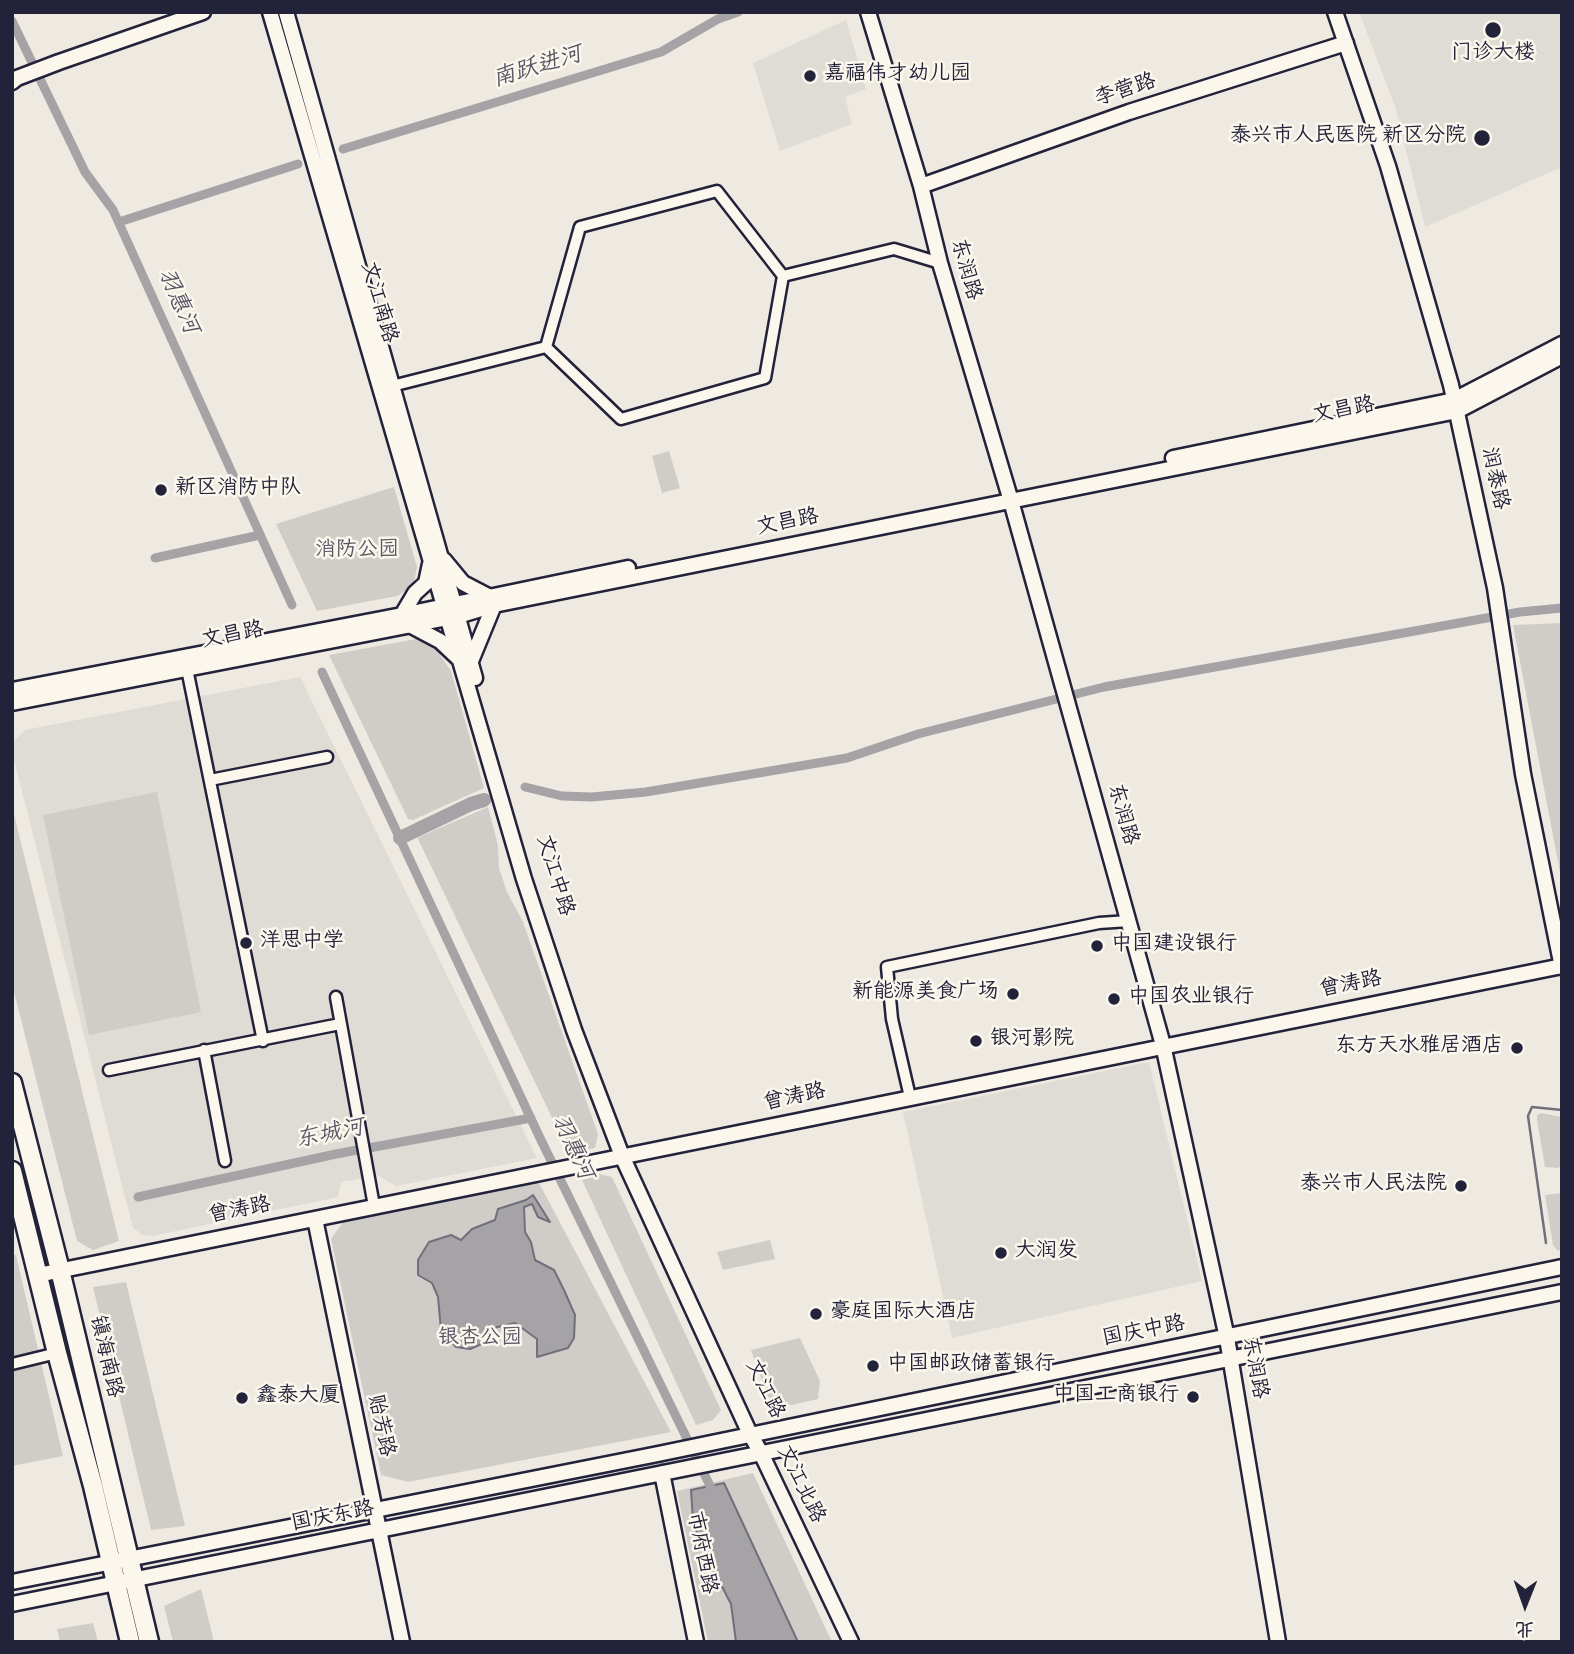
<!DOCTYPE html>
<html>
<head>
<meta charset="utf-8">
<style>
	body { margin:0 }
	#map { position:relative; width:1574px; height:1654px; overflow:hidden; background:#eeeae2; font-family:"Gochi Hand","LXGW WenKai TC",sans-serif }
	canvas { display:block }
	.frame { position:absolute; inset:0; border:14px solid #22223b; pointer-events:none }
	.north { position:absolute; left:1490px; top:1570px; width:70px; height:70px; -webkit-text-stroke:5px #fbf7ec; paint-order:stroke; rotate:181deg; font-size:19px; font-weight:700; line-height:28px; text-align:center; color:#22223b }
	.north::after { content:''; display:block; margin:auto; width:24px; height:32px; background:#22223b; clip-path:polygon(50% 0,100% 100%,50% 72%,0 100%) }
</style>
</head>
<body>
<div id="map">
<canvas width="1574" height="1654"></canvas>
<div class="frame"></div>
<div class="north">北</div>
</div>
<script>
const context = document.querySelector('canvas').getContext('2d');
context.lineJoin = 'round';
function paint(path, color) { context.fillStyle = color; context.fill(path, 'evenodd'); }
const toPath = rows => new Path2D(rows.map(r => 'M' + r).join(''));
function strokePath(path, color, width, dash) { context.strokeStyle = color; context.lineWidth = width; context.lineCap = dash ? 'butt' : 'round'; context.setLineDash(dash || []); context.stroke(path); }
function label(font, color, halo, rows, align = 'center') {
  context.font = font + ' "Gochi Hand","LXGW WenKai TC",sans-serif'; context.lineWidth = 5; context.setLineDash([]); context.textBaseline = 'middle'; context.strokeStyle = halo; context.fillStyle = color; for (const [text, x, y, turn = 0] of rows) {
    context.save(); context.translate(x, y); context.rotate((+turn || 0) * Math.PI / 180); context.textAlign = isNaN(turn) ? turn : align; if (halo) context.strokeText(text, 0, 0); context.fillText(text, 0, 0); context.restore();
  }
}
paint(toPath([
	[1359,12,1562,12,1562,167,1425,227,1396,109],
	[846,20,866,89,845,97,852,124,780,151,753,63],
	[300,677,537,1158,396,1186,379,1176,341,1182,338,1197,152,1236,143,1235,133,1228,13,756,12,743,25,730],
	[1149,1062,1202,1281,952,1338,903,1112]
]), '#dfdbd5');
paint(toPath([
	[669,451,680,488,662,493,652,456],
	[394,487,417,567,414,582,409,589,397,596,317,611,276,524],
	[1562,623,1562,883,1513,625],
	[416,639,434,646,451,671,484,788,413,820,408,819,329,655],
	[157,792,201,1012,89,1035,43,815],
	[12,806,119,1241,93,1250,77,1241,12,984],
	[488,807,498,845,499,868,507,892,523,922,598,1134,595,1148,569,1153,418,839,419,837],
	[1541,1113,1562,1117,1562,1165,1558,1168,1545,1167,1537,1120,1537,1115],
	[599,1174,612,1177,721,1410,713,1420,696,1425,582,1180],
	[538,1181,671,1432,408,1482,381,1475,331,1239,343,1222],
	[1562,1193,1562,1249,1558,1251,1553,1245,1545,1195],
	[770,1240,775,1259,723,1270,717,1252],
	[12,1255,16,1255,63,1456,12,1466],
	[126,1282,185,1526,151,1530,93,1287],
	[800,1338,820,1381,818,1399,792,1405,779,1404,768,1397,751,1350],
	[753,1473,832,1642,708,1642,677,1491],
	[201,1589,214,1642,173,1642,164,1606],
	[93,1623,98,1642,60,1642,57,1629]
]), '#d0cdc9');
const water = toPath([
	[533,1195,550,1222,538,1217,532,1204,524,1207,525,1232,531,1242,535,1260,554,1270,564,1290,575,1315,574,1338,568,1348,537,1357,537,1339,515,1323,485,1330,484,1343,470,1349,456,1347,441,1330,438,1297,432,1283,418,1275,418,1260,429,1242,451,1235,461,1240,472,1229,495,1220,498,1209,526,1200,533,1195],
	[724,1483,798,1642,736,1642,731,1604,701,1546,693,1520,691,1490,724,1483]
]);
paint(water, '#a6a3a7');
strokePath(water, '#716f7c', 2);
strokePath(toPath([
	[1546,1243,1528,1116,1532,1107,1562,1110]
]), '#716f7c', 2.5);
strokePath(toPath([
	[12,21,85,172,113,210,292,605],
	[343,149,661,52,718,19,738,12],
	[119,222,298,164],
	[155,558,260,535],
	[322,672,540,1138,714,1494],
	[525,787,562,796,592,797,646,792,847,758,918,734,1104,687,1520,612,1562,608],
	[138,1197,336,1154,531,1118]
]), '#a6a3a7', 9);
strokePath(toPath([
	[400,838,471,804,484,800]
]), '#a6a3a7', 14);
const street = toPath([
	[546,347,580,227,717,191,783,276],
	[392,386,546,347,621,419,765,378,783,276,894,249,940,263],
	[186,664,263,1041],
	[210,780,327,757],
	[336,997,374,1206],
	[204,1050,225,1161],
	[109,1070,340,1024],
	[910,1097,892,1019,887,967,1099,923,1129,921],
	[12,1364,57,1353]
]);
const secondary = toPath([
	[270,12,524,879,574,1030,622,1156,750,1434,761,1453,851,1642],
	[286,12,475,678],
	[868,12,921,186,940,263,1011,501,1163,1045,1227,1338,1278,1642],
	[1335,12,1388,166,1451,385,1495,588,1523,774,1562,967],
	[12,82,17,78,59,62,203,12],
	[921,186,1129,112,1346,43],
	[1173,458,1454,400,1562,344],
	[444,560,463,583,488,596],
	[402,615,415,593,426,583,430,564],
	[408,624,440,641,458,658],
	[471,661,494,605],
	[12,690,402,615,628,568],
	[12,703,458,616,494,605,1457,411,1562,356],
	[315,1219,402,1642],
	[38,1275,1562,966],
	[662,1473,696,1642],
	[12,1582,658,1454,1562,1267],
	[12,1604,1562,1292]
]);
const highway = toPath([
	[12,1083,60,1270,149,1642],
	[12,1171,57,1353,93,1486,130,1642]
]);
strokePath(street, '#22223b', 15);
strokePath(secondary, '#22223b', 19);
strokePath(highway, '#22223b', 23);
strokePath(street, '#fbf7ec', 10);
strokePath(secondary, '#fbf7ec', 14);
strokePath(highway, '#fbf7ec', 18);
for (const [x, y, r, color] of [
	[1493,30,9,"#22223b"],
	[810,76,7,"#22223b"],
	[1482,138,9,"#22223b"],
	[161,490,7,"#22223b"],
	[246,943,7,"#22223b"],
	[1097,946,7,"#22223b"],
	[1013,994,7,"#22223b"],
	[1114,999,7,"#22223b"],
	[976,1041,7,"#22223b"],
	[1517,1048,7,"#22223b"],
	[1461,1186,7,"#22223b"],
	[1001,1253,7,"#22223b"],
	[816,1314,7,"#22223b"],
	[873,1366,7,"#22223b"],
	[1193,1397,7,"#22223b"],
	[242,1398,7,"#22223b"]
]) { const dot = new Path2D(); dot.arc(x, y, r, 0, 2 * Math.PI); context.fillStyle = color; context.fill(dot); strokePath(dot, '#fbf7ec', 2.5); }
label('21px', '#22223b', '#fbf7ec', [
	["门诊大楼",1493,55,"center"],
	["嘉福伟才幼儿园",824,76],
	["泰兴市人民医院 新区分院",1466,138,"right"],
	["新区消防中队",175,490],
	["洋思中学",260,943],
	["中国建设银行",1111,946],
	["新能源美食广场",999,994,"right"],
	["中国农业银行",1128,999],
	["银河影院",990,1041],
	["东方天水雅居酒店",1503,1048,"right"],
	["泰兴市人民法院",1447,1186,"right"],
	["大润发",1015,1253],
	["豪庭国际大酒店",830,1314],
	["中国邮政储蓄银行",887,1366],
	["中国工商银行",1179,1397,"right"],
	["鑫泰大厦",256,1398]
], 'left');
label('21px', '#22223b', '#fbf7ec', [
	["李营路",1126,92,-18],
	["东润路",964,270,74],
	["文江南路",377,303,74],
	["文昌路",1344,412,-11],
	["润泰路",1493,479,78],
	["文昌路",788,524,-11],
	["文昌路",233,637,-11],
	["东润路",1121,815,74],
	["文江中路",553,876,73],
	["曾涛路",1351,986,-11],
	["曾涛路",795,1099,-12],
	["曾涛路",240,1212,-11],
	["国庆中路",1144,1333,-11],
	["镇海南路",104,1357,77],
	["东润路",1253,1368,80],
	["文江路",763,1390,64],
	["贻芳路",379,1426,78],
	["文江北路",799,1485,64],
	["国庆东路",333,1518,-11],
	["市府西路",700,1553,79]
]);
label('21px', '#565566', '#fbf7ec', [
	["消防公园",357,552],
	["银杏公园",480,1340]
]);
label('italic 23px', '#575666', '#fbf7ec', [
	["南跃进河",538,69,-17],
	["羽惠河",176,302,66],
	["东城河",330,1136,-11],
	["羽惠河",570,1148,65]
]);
</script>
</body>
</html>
